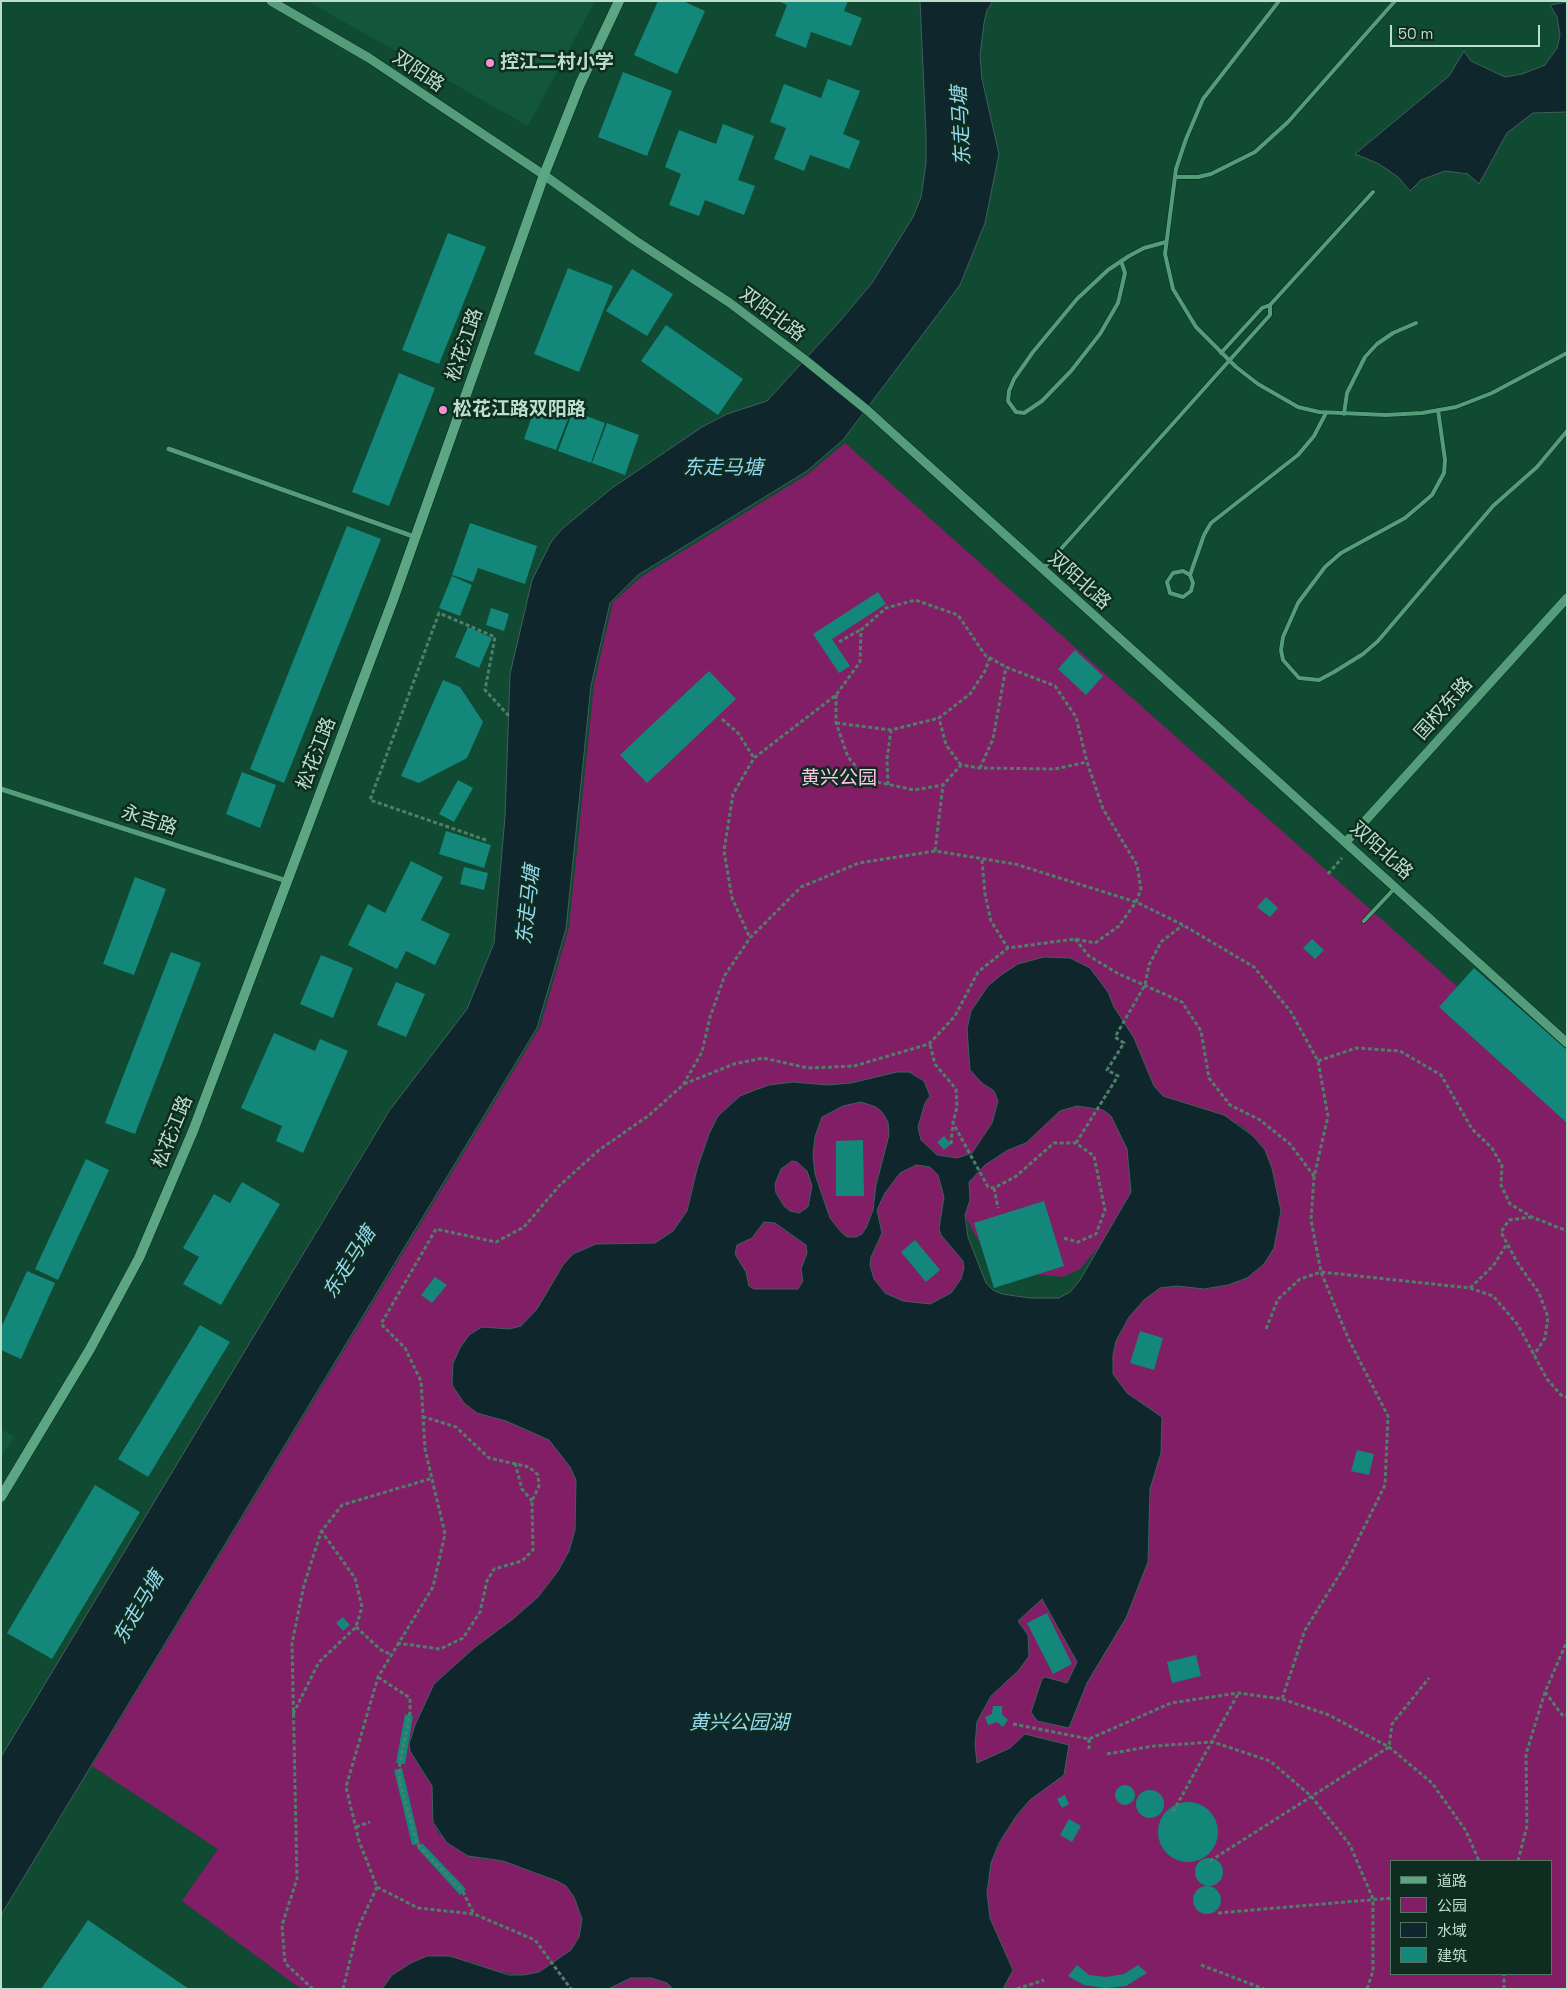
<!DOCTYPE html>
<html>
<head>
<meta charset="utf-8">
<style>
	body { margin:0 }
	#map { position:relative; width:1568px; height:1990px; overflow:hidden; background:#104a33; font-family:"Space Grotesk","Noto Sans SC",sans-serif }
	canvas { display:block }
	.frame { position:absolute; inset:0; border:2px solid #bcdfcc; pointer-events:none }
	.legend { position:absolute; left:1390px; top:1860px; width:162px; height:115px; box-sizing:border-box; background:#0e2c1f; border:1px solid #547464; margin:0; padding:6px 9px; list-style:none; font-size:15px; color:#bcdfcc }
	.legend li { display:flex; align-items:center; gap:10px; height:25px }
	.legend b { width:25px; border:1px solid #547464 }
	.scale { position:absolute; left:1390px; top:25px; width:150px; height:22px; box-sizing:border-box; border:2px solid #bcdfcc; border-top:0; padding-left:6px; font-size:15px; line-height:18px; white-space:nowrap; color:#bcdfcc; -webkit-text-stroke:4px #0e2c1f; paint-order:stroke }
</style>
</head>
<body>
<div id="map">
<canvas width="1568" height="1990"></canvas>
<div class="frame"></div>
<ul class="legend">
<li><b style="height:6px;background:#5ca683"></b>道路</li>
<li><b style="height:14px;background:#811e65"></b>公园</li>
<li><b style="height:14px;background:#0f262d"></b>水域</li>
<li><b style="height:14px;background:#138779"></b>建筑</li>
</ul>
<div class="scale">50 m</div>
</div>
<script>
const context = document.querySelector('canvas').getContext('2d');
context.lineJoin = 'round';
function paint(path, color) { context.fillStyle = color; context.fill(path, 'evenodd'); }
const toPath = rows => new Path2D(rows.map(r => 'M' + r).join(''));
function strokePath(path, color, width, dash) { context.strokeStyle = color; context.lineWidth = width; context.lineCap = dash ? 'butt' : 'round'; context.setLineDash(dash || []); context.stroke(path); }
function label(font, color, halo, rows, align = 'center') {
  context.font = font + ' "Space Grotesk","Noto Sans SC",sans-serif'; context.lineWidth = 5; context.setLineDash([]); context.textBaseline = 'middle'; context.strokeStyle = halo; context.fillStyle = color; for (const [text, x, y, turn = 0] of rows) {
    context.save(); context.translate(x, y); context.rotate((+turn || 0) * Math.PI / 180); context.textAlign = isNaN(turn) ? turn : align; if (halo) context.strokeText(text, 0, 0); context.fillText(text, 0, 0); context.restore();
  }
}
paint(toPath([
	[307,1,595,1,528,126],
	[1,1429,14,1437,1,1458]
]), '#12563b');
paint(toPath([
	[845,443,1567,1084,1567,1989,1003,1989,1013,1970,990,1918,987,1893,991,1863,1006,1830,1030,1800,1045,1787,1025,1734,1010,1748,977,1763,975,1745,977,1722,982,1710,1000,1686,1028,1635,1018,1621,1042,1599,1077,1662,1067,1683,1045,1677,1042,1679,1031,1712,1037,1721,1069,1728,1087,1683,1126,1618,1148,1562,1150,1489,1161,1453,1162,1417,1127,1393,1113,1374,1113,1355,1116,1341,1129,1317,1144,1300,1160,1288,1177,1286,1204,1289,1228,1285,1247,1278,1264,1264,1274,1248,1281,1211,1265,1150,1253,1136,1241,1125,1163,1096,1154,1086,1134,1038,1114,1007,1108,992,1018,964,988,986,971,1011,967,1029,970,1070,982,1083,994,1091,998,1101,992,1123,972,1153,957,1158,937,1155,921,1140,918,1127,926,1102,930,1096,885,1074,865,1081,827,1085,793,1082,740,1096,718,1116,709,1134,697,1169,687,1211,673,1231,655,1243,597,1244,588,1248,555,1279,537,1309,521,1326,509,1329,496,1327,477,1413,506,1421,549,1440,556,1447,570,1467,576,1480,575,1530,569,1551,558,1571,538,1597,513,1619,474,1648,434,1684,419,1767,432,1786,433,1822,439,1834,481,1859,503,1861,557,1881,566,1886,574,1897,582,1919,579,1937,571,1950,561,1959,539,1972,524,1975,494,1971,470,1961,392,1975,382,1989,301,1989,182,1901,218,1849,92,1766,540,1027,569,927,594,684,613,602,641,577,808,474],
	[1392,1861,1552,1861,1552,1974,1392,1974],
	[861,1101,876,1107,882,1112,888,1122,889,1135,876,1185,873,1210,866,1228,862,1234,856,1237,847,1237,841,1232,830,1218,815,1174,813,1155,815,1137,822,1117,843,1106],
	[1077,1106,1103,1110,1111,1116,1127,1149,1131,1192,1102,1243,1080,1269,1063,1277,1022,1273,986,1251,975,1235,965,1215,970,1200,969,1182,985,1165,1008,1150,1026,1143,1060,1111],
	[792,1161,797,1162,807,1171,812,1186,808,1207,799,1213,790,1211,784,1206,776,1193,775,1184,781,1169],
	[916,1165,930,1167,938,1175,944,1197,939,1228,941,1235,963,1261,964,1268,961,1279,951,1293,930,1304,903,1301,885,1293,874,1279,870,1265,871,1257,880,1239,881,1226,877,1210,885,1193,900,1173],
	[764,1222,775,1223,806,1245,807,1253,801,1269,803,1281,798,1289,754,1289,749,1286,735,1254,737,1245,752,1238],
	[631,1978,651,1978,667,1983,673,1989,608,1989]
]), '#811e65');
const water = toPath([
	[920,1,993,1,987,10,984,23,980,55,982,79,999,154,985,223,960,285,843,440,807,471,638,575,610,603,591,686,566,929,537,1028,1,1915,1,1757,389,1111,467,1009,494,943,505,817,510,674,532,580,551,542,562,529,612,488,702,427,727,414,767,401,840,321,872,283,913,217,921,197,926,163,926,134,920,1],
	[1567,2,1567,112,1533,113,1507,133,1479,184,1468,174,1445,171,1421,180,1410,191,1398,177,1379,164,1355,154,1449,76,1464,51,1471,61,1505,77,1522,74,1545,65,1557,48,1560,35,1557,17,1550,5,1567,2],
	[1044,957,1070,958,1090,968,1108,992,1114,1007,1134,1038,1154,1086,1163,1096,1224,1115,1253,1136,1265,1150,1272,1168,1281,1211,1274,1248,1264,1264,1247,1278,1228,1285,1204,1289,1177,1286,1160,1288,1144,1300,1129,1317,1116,1341,1113,1355,1113,1374,1127,1393,1162,1417,1161,1453,1150,1489,1148,1562,1126,1618,1087,1683,1069,1728,1037,1721,1031,1712,1042,1679,1045,1677,1067,1683,1077,1662,1042,1599,1018,1621,1028,1635,1029,1656,1019,1670,991,1696,977,1722,975,1745,977,1763,1010,1748,1025,1734,1069,1745,1064,1775,1030,1800,1017,1815,999,1843,991,1863,987,1893,990,1918,1013,1970,1003,1989,673,1989,667,1983,651,1978,631,1978,608,1989,382,1989,392,1975,411,1963,427,1956,450,1956,509,1975,524,1975,539,1972,571,1950,579,1937,582,1919,574,1897,566,1886,557,1881,503,1861,468,1856,447,1843,433,1822,432,1786,410,1751,409,1744,415,1725,434,1684,474,1648,513,1619,538,1597,558,1571,569,1551,575,1530,576,1480,570,1467,549,1440,506,1421,477,1413,464,1403,452,1385,453,1363,460,1348,469,1335,482,1327,509,1329,521,1326,537,1309,563,1265,573,1254,596,1244,655,1243,673,1231,687,1211,697,1169,709,1134,718,1116,740,1096,755,1090,769,1085,793,1082,827,1085,851,1083,897,1072,909,1072,924,1081,930,1096,925,1103,918,1127,921,1140,937,1155,957,1158,972,1153,992,1123,998,1101,994,1091,982,1083,970,1070,967,1029,971,1011,988,986,1001,975,1018,964,1044,957],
	[861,1102,876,1107,882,1112,888,1122,889,1135,876,1185,873,1210,866,1228,862,1234,856,1237,847,1237,841,1232,830,1218,815,1174,813,1155,815,1137,822,1117,843,1106,861,1102],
	[1077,1106,1103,1110,1111,1116,1127,1149,1131,1192,1080,1280,1070,1292,1059,1298,1030,1298,1002,1294,993,1290,986,1283,968,1237,965,1215,970,1200,969,1182,985,1165,1008,1150,1026,1143,1060,1111,1077,1106],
	[792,1161,797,1162,807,1171,812,1186,808,1207,799,1213,790,1211,784,1206,776,1193,775,1184,781,1169,792,1161],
	[916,1165,930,1167,938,1175,944,1197,939,1228,941,1235,963,1261,964,1268,961,1279,951,1293,930,1304,903,1301,885,1293,874,1279,870,1265,871,1257,882,1233,877,1210,885,1193,900,1173,916,1165],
	[764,1222,775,1223,806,1245,807,1253,801,1269,803,1281,798,1289,754,1289,749,1286,746,1272,735,1254,737,1245,752,1238,764,1222]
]);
paint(water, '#0f262d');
strokePath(water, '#435e5d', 1);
paint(toPath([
	[658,1,683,1,705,11,677,74,634,55],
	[778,1,848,1,844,11,862,18,851,46,811,32,806,48,775,36,787,5],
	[623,72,672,91,647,156,598,137],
	[828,79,860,91,843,134,860,141,849,169,810,155,804,171,774,159,786,128,770,122,784,84,821,98],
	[723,124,754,136,738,180,755,186,744,215,705,200,699,216,669,205,681,174,665,167,679,130,716,144],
	[448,233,486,247,439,364,402,350],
	[568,268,613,286,579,372,534,354],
	[632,269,673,294,647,336,606,311],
	[666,325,743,379,718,415,641,361],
	[399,373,435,388,389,506,352,492],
	[538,399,571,411,556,450,524,439],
	[573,411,605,423,591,463,558,451],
	[607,423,639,435,625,475,592,463],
	[470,523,537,546,525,584,478,568,473,582,452,575],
	[347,526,381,539,284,783,250,769],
	[452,576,472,585,460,616,439,608],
	[878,592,886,604,832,639,850,666,839,673,813,634],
	[491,608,509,614,504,631,486,625],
	[468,627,492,638,479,668,455,657],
	[1075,650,1103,676,1086,695,1058,669],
	[709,671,736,699,647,783,620,755],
	[443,680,460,687,483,722,467,758,419,783,401,776],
	[242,772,276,785,260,828,226,814],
	[458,780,473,788,454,822,439,814],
	[446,831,491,845,484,868,439,854],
	[411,861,443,877,421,920,450,934,435,965,406,951,397,969,348,945,368,904,385,913],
	[464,867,488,873,484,890,460,884],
	[135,877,166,889,134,975,103,964],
	[1266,897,1278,908,1270,917,1257,907],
	[1312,939,1324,950,1315,959,1303,948],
	[171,952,201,963,135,1134,105,1123],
	[321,955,353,968,333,1018,300,1004],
	[1474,968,1567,1050,1567,1123,1439,1007],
	[396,982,425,994,406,1037,377,1025],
	[274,1033,315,1051,320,1039,348,1051,303,1153,276,1141,282,1126,241,1108],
	[944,1136,951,1144,944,1150,937,1142],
	[863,1140,864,1196,836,1196,836,1141],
	[86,1159,109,1170,58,1280,35,1269],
	[242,1182,280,1204,221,1305,183,1284,199,1257,183,1248,214,1194,230,1203],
	[1044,1201,1064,1266,994,1288,974,1223],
	[915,1240,940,1270,926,1282,901,1252],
	[27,1271,55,1283,21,1359,1,1350,1,1328],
	[435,1277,447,1285,432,1303,421,1295],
	[200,1325,230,1342,148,1477,118,1459],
	[1140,1331,1163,1338,1154,1370,1130,1363],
	[1357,1450,1374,1454,1369,1475,1351,1471],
	[95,1485,140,1512,52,1659,7,1633],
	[1047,1613,1072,1664,1053,1674,1027,1623],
	[343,1617,350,1625,343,1631,336,1623],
	[1196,1655,1201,1676,1172,1683,1167,1662],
	[993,1706,1002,1706,1002,1714,1008,1720,1003,1727,997,1722,988,1725,985,1717,992,1714],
	[405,1714,413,1716,405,1764,396,1763],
	[402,1768,420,1844,412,1845,394,1770],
	'1115 1795a10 10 0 1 1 20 0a10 10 0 1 1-20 0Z',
	'1136 1804a14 14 0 1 1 28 0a14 14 0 1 1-28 0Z',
	[1065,1795,1069,1804,1062,1808,1057,1799],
	'1158 1832a30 30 0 1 1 60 0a30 30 0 1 1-60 0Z',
	[1069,1819,1081,1826,1072,1842,1060,1835],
	[422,1843,466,1889,460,1895,417,1848],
	'1195 1872a14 14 0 1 1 28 0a14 14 0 1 1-28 0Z',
	'1193 1900a14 14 0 1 1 28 0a14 14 0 1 1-28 0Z',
	[88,1920,189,1989,41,1989],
	[1077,1965,1089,1975,1106,1977,1124,1974,1138,1965,1147,1973,1126,1986,1105,1988,1084,1985,1068,1976]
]), '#138779');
const service = toPath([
	[1279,1,1203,99,1186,139,1176,169,1165,254,1173,289,1196,327,1236,367,1258,384,1298,407,1319,412,1386,415,1422,413,1456,407,1492,393,1567,353],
	[1175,177,1198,177,1211,174,1255,152,1288,122,1395,1],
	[1121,261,1125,273,1118,303,1100,334,1071,371,1042,401,1024,413,1016,412,1008,401,1009,391,1014,379,1033,352,1077,299,1108,270,1129,256,1144,248,1166,242],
	[1270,305,1373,192],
	[1438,410,1445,460,1444,473,1432,495,1405,518,1341,553,1325,567,1298,603,1283,637,1281,650,1283,660,1299,678,1319,680,1334,672,1363,654,1378,641,1493,506,1537,467,1567,431],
	[1344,414,1347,393,1365,357,1377,344,1393,333,1416,323],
	[1043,569,1270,315,1270,305,1262,308,1221,353],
	[1190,575,1183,571,1173,573,1167,582,1170,593,1183,597,1191,591,1193,583,1190,575,1204,535,1211,523,1298,455,1314,436,1326,413],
	[1364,921,1394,889]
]);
const minor = toPath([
	[169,449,415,537],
	[1,789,287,881]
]);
const tertiary = toPath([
	[271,1,369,58,544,175,633,239,730,303,804,359,867,410,1567,1043],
	[1346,842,1567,598]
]);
const secondary = toPath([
	[1,1497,90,1349,139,1258,193,1131,393,600,544,175,580,84,619,1]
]);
strokePath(service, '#052e1d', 5);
strokePath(minor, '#052e1d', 6);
strokePath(tertiary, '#052e1d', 10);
strokePath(secondary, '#052e1d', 11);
strokePath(toPath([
	[839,642,860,630],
	[836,695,836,723,848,757,868,780,914,790,943,785,961,765,980,768,1055,769,1087,762],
	[722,719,738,733,754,758],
	[836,723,891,730],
	[961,765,946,745,939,718,970,694,985,671,990,657],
	[980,768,993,739,1006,667],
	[888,785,887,759,891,730,939,718],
	[486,840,370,800,439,613,495,637,485,690,509,716],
	[935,851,943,785],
	[982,860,985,894,991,921,1008,948],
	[1328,874,1342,858],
	[1075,939,1089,956,1117,973,1182,1002,1201,1031,1209,1078,1230,1105,1260,1120,1290,1144,1314,1176],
	[930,1045,935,1064,956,1089,957,1107,953,1123,988,1187,994,1188,1015,1177,1054,1143,1076,1143,1094,1156,1105,1210,1096,1234,1078,1242,1063,1238],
	[1318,1061,1356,1048,1400,1051,1441,1075,1472,1129,1492,1148,1502,1166,1501,1185,1510,1204,1532,1217,1567,1231],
	[684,1084,734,1064,763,1058,808,1068,854,1066,929,1044,955,1016,978,972,1008,948,1075,939,1095,943,1119,926,1136,902,1141,889,1137,865,1103,809,1087,762,1076,717,1055,686,1006,667,985,655,958,615,915,600,886,608,861,630,860,662,836,695,754,758,733,794,724,851,732,898,750,938],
	[1076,1143,1118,1076,1107,1070,1124,1043,1115,1037,1145,985,1149,965,1161,942,1183,925],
	[951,1144,953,1124],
	[994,1188,998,1208],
	[1532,1217,1509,1220,1501,1232,1517,1262,1539,1293,1548,1317,1545,1338,1534,1355],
	[1470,1288,1493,1266,1507,1244],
	[1266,1329,1278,1299,1300,1279,1321,1272,1470,1288,1493,1296,1518,1325,1547,1379,1561,1395,1567,1397],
	[515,1463,522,1489,532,1501],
	[356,1627,381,1650,390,1654],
	[397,1643,440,1649,463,1638,480,1612,487,1581,494,1569,522,1561,533,1550,532,1501,539,1486,538,1475,529,1467,489,1458,456,1427,421,1416],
	[378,1677,410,1698,410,1712,399,1769,400,1783,417,1844,463,1892,474,1914],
	[1545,1692,1563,1716,1567,1715],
	[293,1714,319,1662,356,1627,362,1607,355,1578,322,1532],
	[1013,1724,1089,1739,1171,1703,1238,1693,1282,1699,1329,1715,1389,1747,1432,1783,1466,1831,1479,1861],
	[1089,1739,1089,1749],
	[1107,1754,1154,1746,1213,1742,1270,1761,1311,1796,1350,1845,1373,1899,1373,1971,1367,1989],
	[1173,1812,1238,1694],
	[356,1827,370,1822],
	[1210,1861,1389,1747,1392,1724,1429,1678],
	[1518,1861,1527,1826,1526,1754,1545,1692,1567,1641],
	[377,1887,418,1908,474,1914,535,1940,571,1989],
	[1218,1913,1392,1898],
	[1201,1965,1264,1989],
	[313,1989,285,1963,282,1925,297,1879,292,1643,304,1585,321,1532,342,1505,433,1478],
	[343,1989,358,1928,377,1887,359,1841,346,1787,378,1677,433,1587,445,1534,425,1449,421,1381,405,1348,381,1324,436,1229,496,1242,524,1227,559,1186,599,1150,648,1116,683,1085,702,1052,710,1017,725,975,750,938,801,887,859,863,935,851,1015,864,1136,902,1183,925,1254,967,1291,1012,1318,1061,1328,1116,1314,1177,1311,1220,1321,1272,1348,1338,1388,1416,1385,1485,1346,1564,1305,1630,1282,1699],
	[1017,1989,1044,1980],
	[1504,1989,1504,1974]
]), '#4d7f69', 3, [4, 2.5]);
strokePath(service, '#549c7a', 4);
strokePath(minor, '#549c7a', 5);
strokePath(tertiary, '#549c7a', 9);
strokePath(secondary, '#5ca683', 10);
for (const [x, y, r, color] of [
	[490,63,5,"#f591d2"],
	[443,410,5,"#f591d2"]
]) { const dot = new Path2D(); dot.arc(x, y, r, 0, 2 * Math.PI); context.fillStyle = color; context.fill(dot); strokePath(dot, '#0e2c1f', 2); }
label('bold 19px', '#bcdfcc', '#0e2c1f', [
	["控江二村小学",500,63],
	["松花江路双阳路",453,410]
], 'left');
label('19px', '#bcdfcc', '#0e2c1f', [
	["双阳路",418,72,34],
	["双阳北路",772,315,37],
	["松花江路",465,345,-71],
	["双阳北路",1079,581,42],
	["国权东路",1444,709,-48],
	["松花江路",317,754,-69],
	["永吉路",149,821,18],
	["双阳北路",1381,851,42],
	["松花江路",173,1132,-68]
]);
label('19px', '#fdc6e7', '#0e2c1f', [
	["黄兴公园",839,779]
]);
label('italic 20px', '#94d8f0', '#0e2c1f', [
	["东走马塘",962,126,-93],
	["东走马塘",723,469],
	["东走马塘",529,905,-84],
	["东走马塘",350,1263,-58],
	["东走马塘",139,1608,-60],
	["黄兴公园湖",739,1724]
]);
</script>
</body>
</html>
